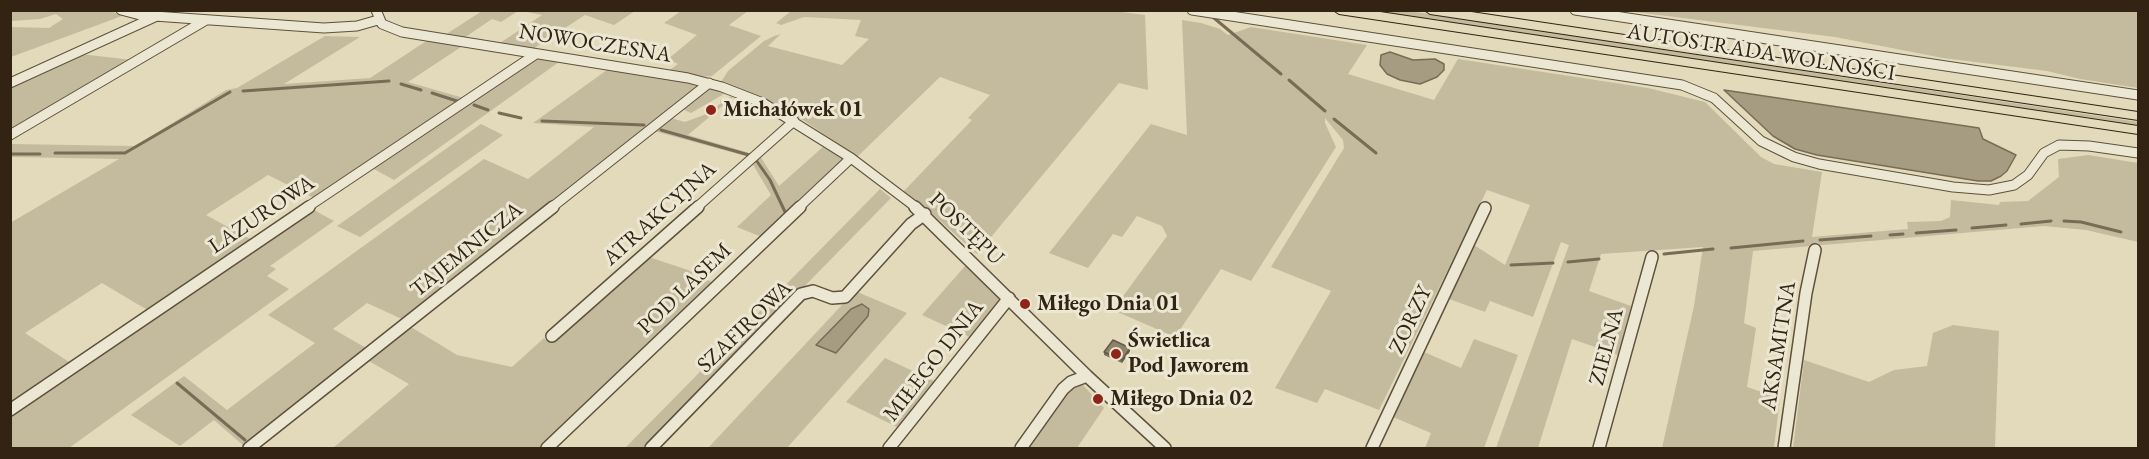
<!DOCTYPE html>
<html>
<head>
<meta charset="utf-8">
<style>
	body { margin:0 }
	#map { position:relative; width:2149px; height:459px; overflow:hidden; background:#e2dabb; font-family:"EB Garamond",serif }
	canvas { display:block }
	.frame { position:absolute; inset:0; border:12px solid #322313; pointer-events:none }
</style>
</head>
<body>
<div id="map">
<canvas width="2149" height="459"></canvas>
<div class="frame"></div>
</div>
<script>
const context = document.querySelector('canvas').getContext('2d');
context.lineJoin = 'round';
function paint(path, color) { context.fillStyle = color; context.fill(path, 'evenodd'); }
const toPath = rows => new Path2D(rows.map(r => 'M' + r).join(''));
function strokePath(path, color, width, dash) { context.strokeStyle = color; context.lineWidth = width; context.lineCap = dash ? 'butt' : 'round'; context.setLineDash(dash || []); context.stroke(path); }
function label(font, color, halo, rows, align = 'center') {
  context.font = font + ' "EB Garamond",serif'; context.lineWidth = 6; context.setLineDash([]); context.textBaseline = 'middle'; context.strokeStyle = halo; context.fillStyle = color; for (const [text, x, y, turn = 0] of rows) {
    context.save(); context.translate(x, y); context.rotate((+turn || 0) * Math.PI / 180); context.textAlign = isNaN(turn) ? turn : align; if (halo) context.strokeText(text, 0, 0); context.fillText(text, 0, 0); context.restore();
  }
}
paint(toPath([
	[109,10,122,16,11,57,11,27,49,28,63,19,56,14,40,19,11,21,11,11],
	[1106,10,1145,15,1148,90,1119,83,977,254,929,211,903,192,972,120,968,118,990,95,940,77,857,157,803,120,774,105,721,82,728,71,764,41,774,36,781,34,768,46,842,65,869,39,855,36,861,20,804,17,781,25,776,23,791,11],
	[482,11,518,11,501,22,492,19,464,38,445,35],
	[522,11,635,11,614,25,585,15,533,49,500,43,542,15],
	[681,11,748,11,729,25,761,36,712,76,700,77,667,72,678,64,668,59,697,35,664,23],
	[1358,11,1409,11,2138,122,2138,125],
	[1627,11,2138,11,2138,88,2080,79,2047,71,1943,58,1835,37],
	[1182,20,1201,23,1220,29,1228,35,1251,27,1367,45,1348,74,1434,100,1458,59,1648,88,1705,102,1761,157,1774,164,1822,172,1812,237,1908,229,1907,222,1941,221,1950,217,1951,200,1999,205,2000,202,2028,201,2059,177,2058,159,2088,155,2138,163,2138,242,2086,230,2044,226,1753,251,1744,323,1756,328,1747,387,1780,398,1774,448,1662,448,1694,306,1703,247,1601,254,1589,291,1631,306,1618,355,1572,339,1538,448,1496,448,1569,245,1561,242,1533,317,1490,301,1485,312,1449,299,1474,245,1505,265,1530,205,1487,190,1379,410,1325,389,1317,403,1275,388,1331,291,1271,267,1344,148,1343,140,1325,118,1325,123,1336,147,1251,281,1221,269,1175,337,1113,310,1167,236,1162,226,1137,216,1122,237,1113,234,1088,268,1049,253,1151,124,1187,135],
	[325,36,360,37,284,84,370,78,431,38,464,45,408,82,467,99,444,110,314,198,268,175,206,215,252,240,149,311,102,283,25,333,72,364,11,405,10,223,119,159,11,157,11,144,135,146,226,90,237,88],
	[80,54,133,60,11,131,10,86],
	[536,58,559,62,394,180,372,168],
	[607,70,691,82,697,86,404,320,367,303,333,329,368,349,245,447,214,420,180,446,131,415,184,376,227,410,315,343,268,315,484,159,528,179,594,127,533,123],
	[706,89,718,89,723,91,724,94,691,113,682,109],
	[731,97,733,97,688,135,753,154,749,157,654,131,671,118,685,122,709,113,721,103,720,101],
	[481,124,503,135,360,237,337,226],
	[824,146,846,160,764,238,737,227,771,195,752,163,760,156,779,186],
	[880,189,891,198,646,448,625,448],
	[312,209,334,221,270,266,276,269,267,276,289,289,69,448,11,448,10,417],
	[646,256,688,270,716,284,542,448,333,448,409,384,369,361,411,327,457,355,512,367,544,338,550,343],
	[966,265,1002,302,972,338,922,315],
	[855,291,907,313,787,448,708,448],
	[1953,325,1999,331,1995,448,1793,448,1804,360,1869,382,1894,370,1927,366,1933,333],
	[1474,339,1518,355,1484,448,1425,448,1431,433,1393,417,1424,352,1461,368],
	[885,358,936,382,899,428,846,402],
	[1083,385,1104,408,1077,448,1028,448,1072,386]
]), '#c4bb9e');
const water = toPath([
	[1390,52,1413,60,1435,59,1444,64,1444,70,1437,77,1420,84,1400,80,1387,74,1380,65,1381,55,1390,52],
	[1724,90,1979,128,1983,139,2016,155,2007,171,2001,176,1991,181,1978,181,1817,155,1795,149,1773,136,1724,90],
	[862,304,869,309,868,316,836,353,816,345,851,309,862,304]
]);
paint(water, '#a69c82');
strokePath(water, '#786c56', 1.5);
strokePath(toPath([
	[1214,18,1281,74],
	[1289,80,1325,111],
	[401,84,421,90],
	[243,91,389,81],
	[432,93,460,102],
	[474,105,488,110],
	[499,113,521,118],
	[1334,119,1376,153],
	[542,121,644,125],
	[661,130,749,155],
	[55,153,125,153,230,92],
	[10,154,40,154],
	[756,160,770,180,786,214],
	[2064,221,2081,222,2121,232],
	[2021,224,2051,221],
	[1972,228,2006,225],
	[1916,233,1956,230],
	[1890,235,1903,234],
	[1820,240,1871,236],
	[1731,248,1803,241],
	[1664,254,1713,249],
	[1568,262,1599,259],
	[1511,265,1553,263],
	[177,383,245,440]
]), '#786c56', 3);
const minorFar1 = toPath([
	[121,10,140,15,324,28,357,26,378,20],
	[376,10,382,24,402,32,688,78,722,87,763,103,851,158,917,208],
	[1192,10,1682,85,1714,98,1761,141,1794,157,1819,164,1953,187,1989,190,2014,185,2028,175,2044,153,2059,145,2089,146,2138,153],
	[1575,10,2138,95],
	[10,83,157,16],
	[10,135,206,20],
	[306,208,536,54],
	[551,208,709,83],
	[696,208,794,121],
	[798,208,851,158]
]);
const minor = toPath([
	[915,207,1087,376,1165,448],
	[552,336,698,207],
	[10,410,309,207],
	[249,448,553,207],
	[547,448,800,207],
	[651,448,801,294,813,291,832,298,845,297,911,224,925,214],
	[889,448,1009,298],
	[1021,448,1063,389,1071,382,1087,376],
	[1372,448,1485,208],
	[1599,448,1652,257],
	[1784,448,1806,293,1815,250]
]);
const highway = toPath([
	[1333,10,1367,10,2138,126,2138,134,1339,14,1333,10],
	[1424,10,1458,10,2138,112,2138,120,1430,14,1424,10]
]);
strokePath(minorFar1, '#5e513d', 11);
strokePath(minor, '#5e513d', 14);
strokePath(highway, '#322313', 2);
strokePath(minorFar1, '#ece7d3', 9);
strokePath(minor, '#ece7d3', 11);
paint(highway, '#e2dabb');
paint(toPath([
	[1130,351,1122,363,1104,355,1104,352]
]), '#7a705b');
paint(toPath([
	[1130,348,1130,351,1122,363,1122,360]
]), '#635b4a');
const building = toPath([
	[1113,340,1130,348,1122,360,1104,352,1113,340]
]);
paint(building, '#8e826a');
strokePath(building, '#635b4a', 1.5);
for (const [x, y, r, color] of [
	[711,110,6,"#8f2418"],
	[1025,304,6,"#8f2418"],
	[1116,354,6,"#8f2418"],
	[1098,399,6,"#8f2418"]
]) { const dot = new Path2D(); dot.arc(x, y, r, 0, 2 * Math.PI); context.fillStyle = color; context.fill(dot); strokePath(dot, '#ece7d3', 2); }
label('22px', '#322313', '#ece7d3', [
	["NOWOCZESNA",595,44,9],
	["AUTOSTRADA WOLNOŚCI",1761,53,9],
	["ATRAKCYJNA",660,214,-42],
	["LAZUROWA",262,215,-34],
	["POSTĘPU",966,229,44],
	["TAJEMNICZA",467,250,-39],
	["POD LASEM",685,289,-44],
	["ZORZY",1411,320,-65],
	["SZAFIROWA",745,327,-44],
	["AKSAMITNA",1779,346,-81],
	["ZIELNA",1607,347,-75],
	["MIŁEGO DNIA",934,361,-52]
]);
label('bold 22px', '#322313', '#ece7d3', [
	["Michałówek 01",723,110],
	["Miłego Dnia 01",1037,304],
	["Świetlica",1128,341],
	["Pod Jaworem",1128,366],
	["Miłego Dnia 02",1110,399]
], 'left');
</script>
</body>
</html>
